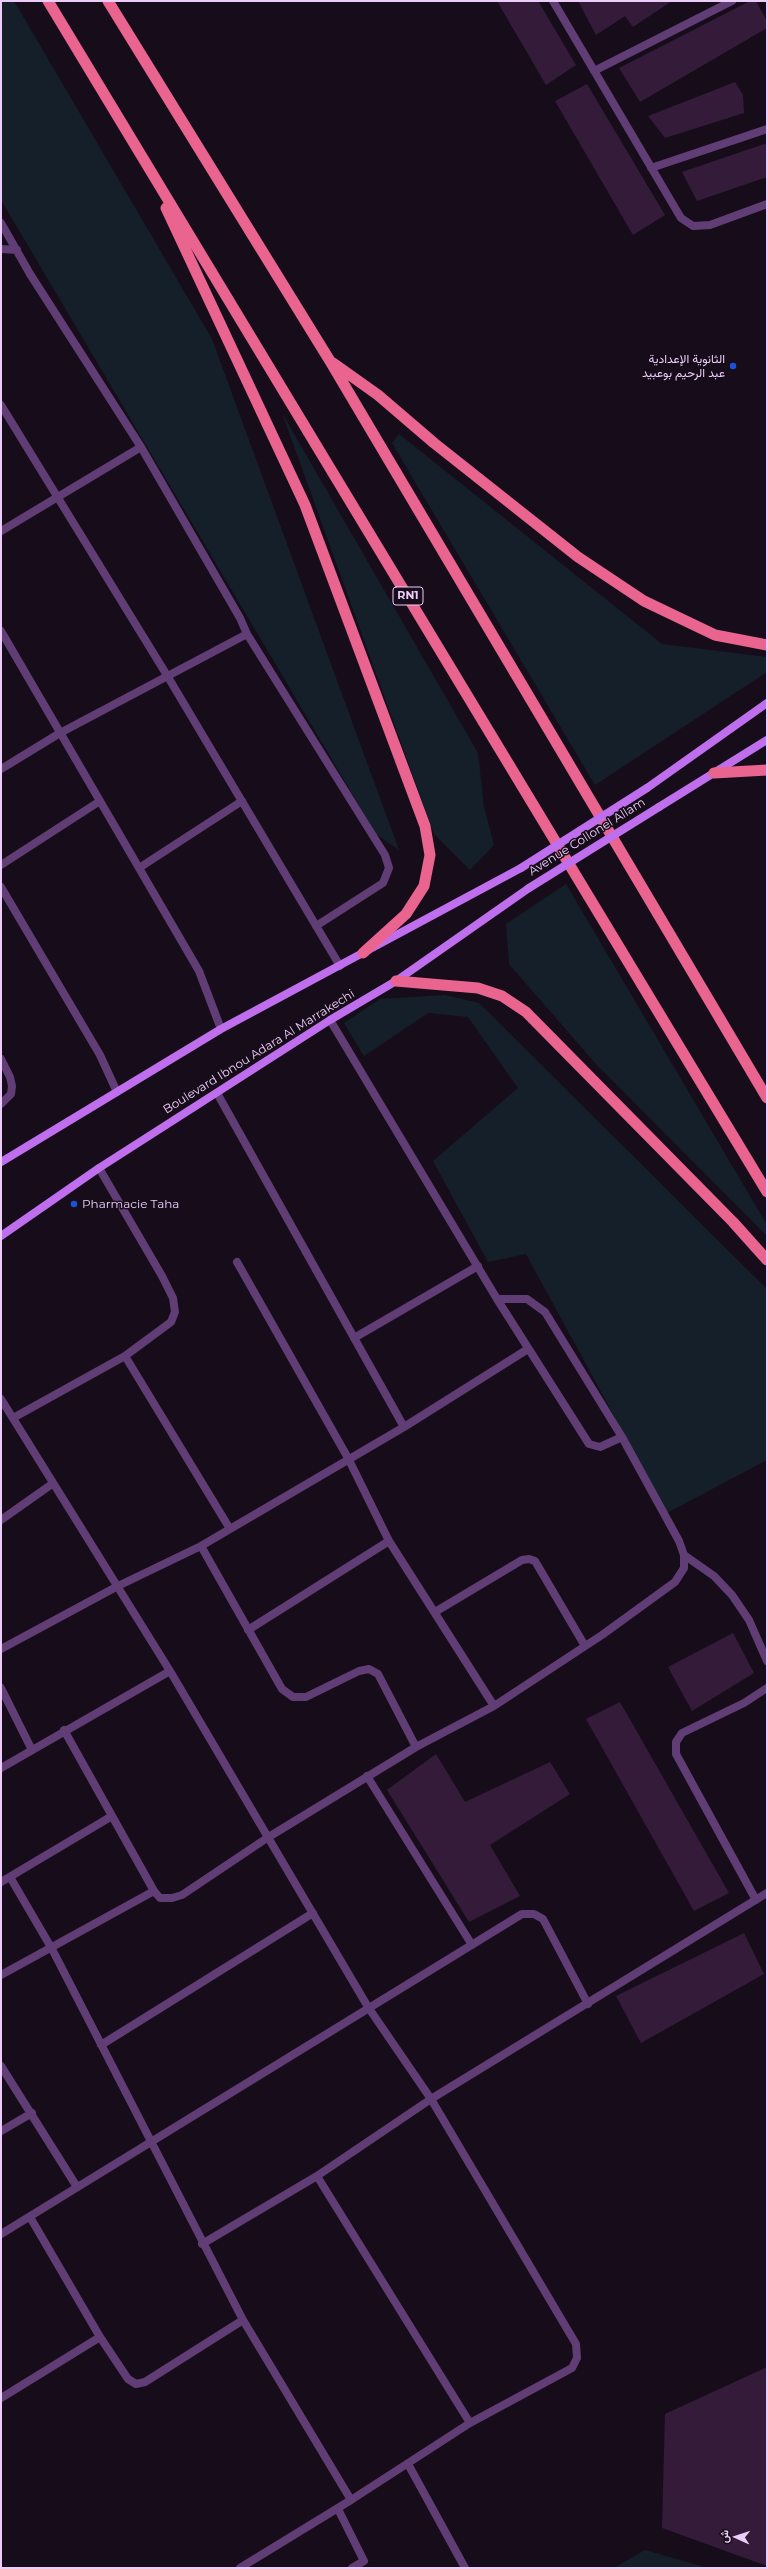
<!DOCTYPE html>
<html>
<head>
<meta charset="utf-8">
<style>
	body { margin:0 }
	#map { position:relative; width:768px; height:2569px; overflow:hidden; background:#170d1a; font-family:Montserrat,Vazirmatn,sans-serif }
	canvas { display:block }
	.frame { position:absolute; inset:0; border:2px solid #ecccf9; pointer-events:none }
	.north { position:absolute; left:716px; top:2517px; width:40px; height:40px; -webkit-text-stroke:3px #170d1a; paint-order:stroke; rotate:273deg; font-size:11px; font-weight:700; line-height:16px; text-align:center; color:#ecccf9 }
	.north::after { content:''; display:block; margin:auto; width:14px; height:18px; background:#ecccf9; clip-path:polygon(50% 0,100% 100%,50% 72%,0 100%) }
</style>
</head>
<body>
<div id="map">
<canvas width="768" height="2569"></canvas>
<div class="frame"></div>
<div class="north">ش</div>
</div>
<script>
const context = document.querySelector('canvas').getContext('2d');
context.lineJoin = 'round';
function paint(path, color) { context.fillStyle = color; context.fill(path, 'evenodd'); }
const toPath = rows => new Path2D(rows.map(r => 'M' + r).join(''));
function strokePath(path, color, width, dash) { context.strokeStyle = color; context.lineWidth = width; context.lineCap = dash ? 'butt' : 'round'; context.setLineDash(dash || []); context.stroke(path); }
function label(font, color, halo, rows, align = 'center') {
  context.font = font + ' Montserrat,Vazirmatn,sans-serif'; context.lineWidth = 3; context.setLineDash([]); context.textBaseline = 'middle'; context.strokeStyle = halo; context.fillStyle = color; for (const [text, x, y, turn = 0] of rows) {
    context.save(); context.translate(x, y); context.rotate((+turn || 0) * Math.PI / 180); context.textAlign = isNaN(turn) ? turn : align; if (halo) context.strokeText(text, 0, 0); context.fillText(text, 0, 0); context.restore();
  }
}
paint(toPath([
	[1,1,14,1,212,339,399,850,376,834,1,200],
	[282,413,478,753,484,807,494,845,470,870,434,834],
	[399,434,662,644,767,657,767,672,595,785,392,443],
	[566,884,767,1225,767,1236,596,1064,509,964,506,924],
	[445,995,479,1003,767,1289,767,1460,667,1513,526,1254,488,1262,433,1161,518,1088,468,1017,428,1013,364,1056,344,1023,380,999],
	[645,2550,708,2568,614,2568]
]), '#141f2a');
paint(toPath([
	[497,1,538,1,576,65,546,85],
	[578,1,672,1,633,27,625,16,596,35],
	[750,1,756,1,767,21,767,28,640,102,619,68],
	[735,82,743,95,744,113,665,138,648,116],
	[587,84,665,215,633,235,555,101],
	[767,143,767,177,697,201,682,172],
	[733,1633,754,1673,692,1711,668,1667],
	[620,1702,729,1893,694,1911,586,1719],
	[436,1754,465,1802,550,1762,570,1794,490,1845,520,1896,469,1922,387,1790],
	[744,1933,764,1974,641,2043,616,1996],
	[767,2367,767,2566,662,2528,665,2414]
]), '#331b39');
strokePath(toPath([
	[237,1262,348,1458],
	[684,1555,714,1576,732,1595,749,1620,767,1661],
	[408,2464,465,2568],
	[338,2509,364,2561,352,2568]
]), '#603d74', 8);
strokePath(toPath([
	[553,1,681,218,693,226,710,225,767,204],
	[594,71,732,1],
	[651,168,767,129],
	[1,223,30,274,141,447,240,618,247,634,60,733,1,769],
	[1,249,17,250],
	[1,405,168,677,340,966],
	[1,531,141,447],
	[1,631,199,971,221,1029],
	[247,634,385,855,389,868,383,883,316,926],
	[1,865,100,801],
	[139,868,242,801],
	[1,887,100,1055,117,1092],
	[1,1059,10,1077,12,1086,11,1094,1,1104],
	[217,1093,404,1427],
	[99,1168,162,1276,173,1298,175,1312,171,1322,125,1356,230,1529],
	[497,1299,589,1444,600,1447,622,1437],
	[354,1338,478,1266],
	[1,1399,170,1671,368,2007,431,2099,576,2344,577,2358,572,2368,470,2423,351,2500,240,2568],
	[13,1418,125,1356],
	[348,1458,389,1541,494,1706],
	[1,1520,52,1484],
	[201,1546,282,1689,293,1697,306,1697,359,1671,369,1669,378,1674,416,1747],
	[435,1612,522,1560,529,1559,535,1561,585,1646],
	[248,1630,389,1541],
	[1,1649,118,1586,201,1546,404,1427,528,1349],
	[1,1688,32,1750],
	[64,1730,154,1891,160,1898,172,1898,182,1895,267,1838,416,1747,494,1706,602,1635,675,1582,684,1568,684,1555,679,1541,622,1437,545,1312,527,1299,497,1299,330,1020],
	[1,1768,170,1671],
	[367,1776,472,1945],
	[10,1877,52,1949,243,2320,351,2500],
	[1,1882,112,1816],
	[756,1900,676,1754,676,1742,682,1733,744,1703,767,1688],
	[1,1975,154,1891],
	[101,2045,313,1913],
	[1,2066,77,2187],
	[1,2131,32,2113],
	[317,2176,470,2423],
	[30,2217,100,2337,128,2379,136,2384,145,2382,243,2320],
	[1,2234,522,1914,534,1914,543,1919,588,2004],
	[202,2244,317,2176,431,2099,767,1893],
	[1,2398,100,2337]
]), '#603d74', 8);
strokePath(toPath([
	[647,788,767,703],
	[659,807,767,740],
	[1,1162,221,1029,521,868],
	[1,1236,99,1168,330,1020,396,981,529,888]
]), '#bf6fed', 8);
strokePath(toPath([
	[48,1,767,1192],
	[108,1,330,361,767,1098],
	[166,208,305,505,425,826,430,855,424,886,406,914,363,953],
	[333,363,378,395,434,443,578,557,644,601,715,635,767,645],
	[714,773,767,770],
	[396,981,478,988,502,996,526,1012,733,1222,767,1260]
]), '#ea6490', 11);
strokePath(toPath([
	[521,868,647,788],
	[529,888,659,807]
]), '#bf6fed', 8);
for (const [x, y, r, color] of [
	[733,366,4,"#1a52d7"],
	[74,1204,4,"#1a52d7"]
]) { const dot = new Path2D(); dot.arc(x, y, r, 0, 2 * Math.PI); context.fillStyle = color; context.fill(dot); strokePath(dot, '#170d1a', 1.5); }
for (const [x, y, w] of [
	[408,596,30]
]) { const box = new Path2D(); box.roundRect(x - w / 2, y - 9, w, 18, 3); context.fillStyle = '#170d1a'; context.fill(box); strokePath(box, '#ecccf9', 1); }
label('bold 11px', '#ecccf9', null, [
	["RN1",408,596]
]);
label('12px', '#ecccf9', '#170d1a', [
	["الثانوية الإعدادية",725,359],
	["عبد الرحيم بوعبيد",725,373],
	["Pharmacie Taha",82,1204,"left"]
], 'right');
label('12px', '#ecccf9', '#170d1a', [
	["Avenue Collonel Allam",587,837,-32],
	["Boulevard Ibnou Adara Al Marrakechi",259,1052,-32]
]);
</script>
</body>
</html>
